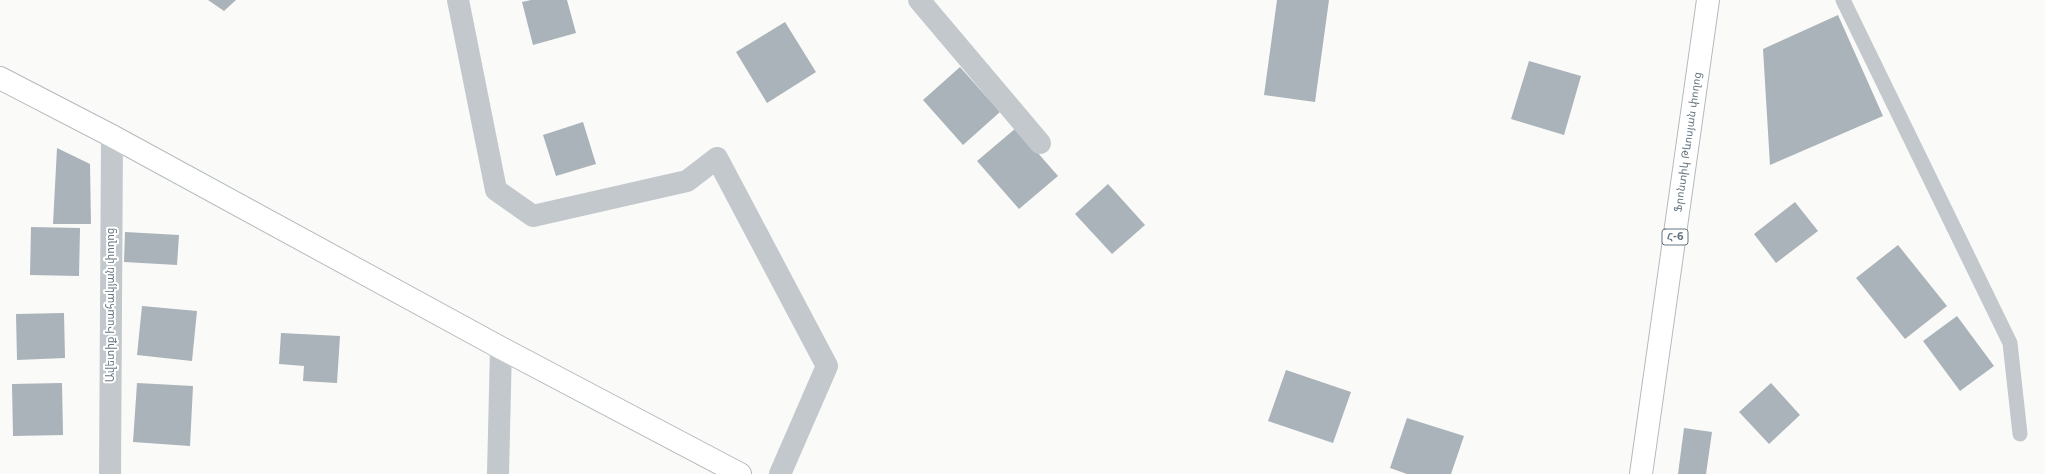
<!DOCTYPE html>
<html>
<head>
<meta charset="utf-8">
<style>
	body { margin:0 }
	canvas { display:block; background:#fafaf8 }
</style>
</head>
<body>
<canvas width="2045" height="474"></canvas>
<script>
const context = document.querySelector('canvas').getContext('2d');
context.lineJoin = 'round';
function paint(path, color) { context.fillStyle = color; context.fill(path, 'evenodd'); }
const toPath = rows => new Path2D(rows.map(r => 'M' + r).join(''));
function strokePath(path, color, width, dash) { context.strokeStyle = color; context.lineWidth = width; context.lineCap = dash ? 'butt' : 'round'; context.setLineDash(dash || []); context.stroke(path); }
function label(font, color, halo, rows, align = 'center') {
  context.font = font + ' Montserrat,"Noto Sans Armenian",sans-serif'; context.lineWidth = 4; context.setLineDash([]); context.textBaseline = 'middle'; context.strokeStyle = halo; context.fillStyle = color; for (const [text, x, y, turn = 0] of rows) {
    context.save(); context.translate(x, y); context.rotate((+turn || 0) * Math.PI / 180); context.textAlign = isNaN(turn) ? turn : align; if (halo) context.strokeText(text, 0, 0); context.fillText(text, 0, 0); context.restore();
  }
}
paint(toPath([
	[208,0,236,0,224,11],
	[531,0,567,0,576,33,533,45,522,2],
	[1277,0,1329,0,1315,102,1264,95],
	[1838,15,1883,116,1770,165,1763,49],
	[785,22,816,72,767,103,736,52],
	[1529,61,1581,76,1564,135,1511,119],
	[960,67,1000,112,963,145,923,100],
	[583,122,596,164,556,176,543,135],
	[1016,128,1058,176,1019,209,977,161],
	[57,148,90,164,91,224,53,224],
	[1108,184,1145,225,1112,254,1075,214],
	[1795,202,1818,231,1776,263,1754,234],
	[31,227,80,228,79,276,30,275],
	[125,232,179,235,177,265,124,262],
	[1898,245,1947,306,1905,339,1856,278],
	[142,306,197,311,192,361,137,355],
	[64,313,65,358,17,360,16,314],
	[1957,316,1994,366,1960,391,1923,341],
	[281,333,340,336,337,383,303,381,304,366,279,364],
	[1286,370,1351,392,1333,443,1268,421],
	[62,383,63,435,13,436,12,384],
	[137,383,193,386,190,446,133,442],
	[1771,383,1800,415,1769,444,1739,412],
	[1407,418,1464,436,1451,474,1407,474,1390,468],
	[1684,428,1712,432,1706,474,1678,474]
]), '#aab3b9');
const secondary = toPath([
	[0,78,112,136,501,348,740,474]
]);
const primary = toPath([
	[1641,474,1708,0]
]);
strokePath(secondary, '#b3babf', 24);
strokePath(primary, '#b5babe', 24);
strokePath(toPath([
	[1843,0,2010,343,2020,434]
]), '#c3c8cc', 15);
strokePath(toPath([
	[458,0,496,190,533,216,687,181,717,158,827,366,780,474],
	[919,0,1040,143],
	[110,474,112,136],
	[498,474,501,348]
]), '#c3c8cc', 22);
strokePath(secondary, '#fff', 22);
strokePath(primary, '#fff', 22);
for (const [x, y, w] of [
	[1675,237,26]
]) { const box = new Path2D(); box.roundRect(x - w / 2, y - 8, w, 16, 3); context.fillStyle = '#fff'; context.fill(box); strokePath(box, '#657683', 1); }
label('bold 10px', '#657683', null, [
	["Հ-6",1675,237]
]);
label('11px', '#657683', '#fff', [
	["Ֆրոնտիկ Թևոսյան փողոց",1688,142,-82],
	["Ավետիք Իսահակյան փողոց",111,305,-90]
]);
</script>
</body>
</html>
